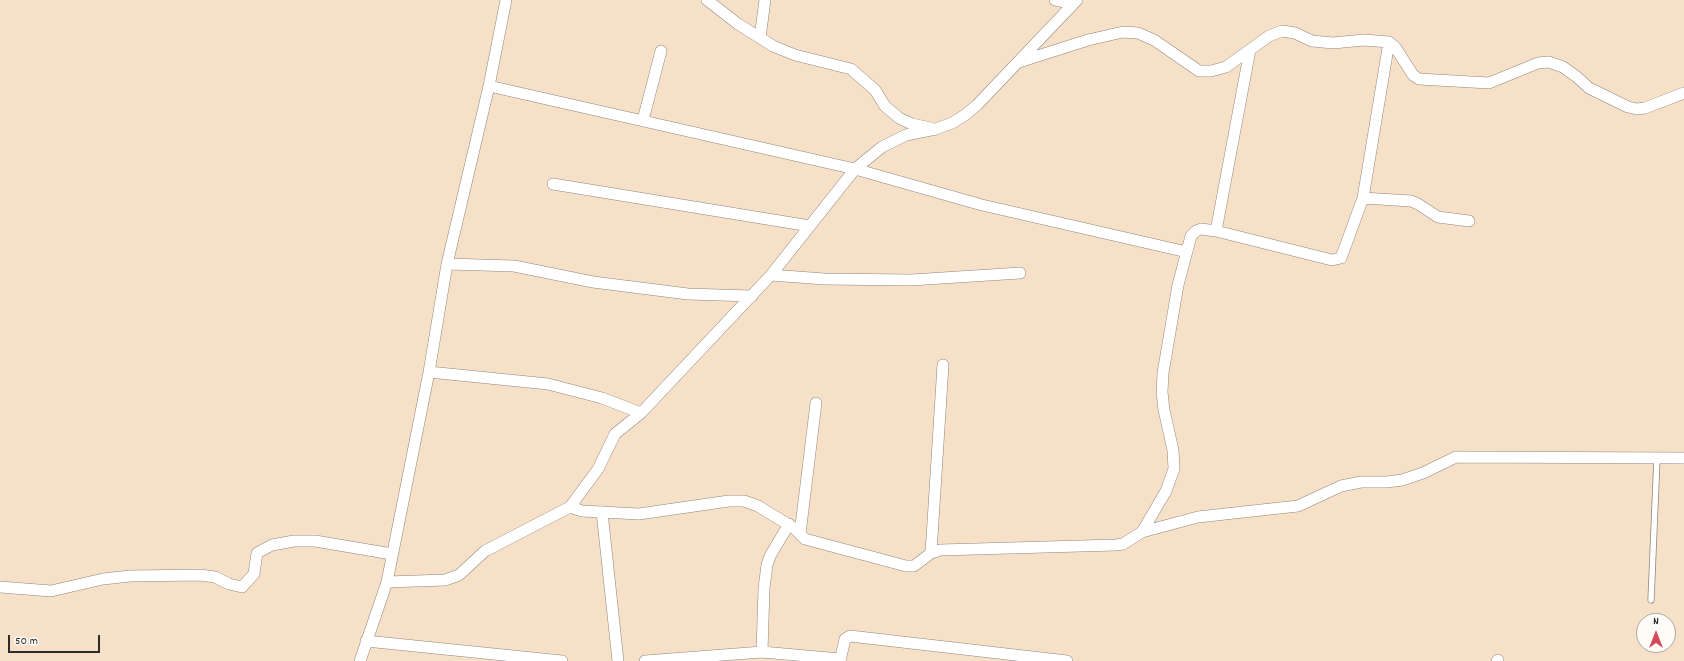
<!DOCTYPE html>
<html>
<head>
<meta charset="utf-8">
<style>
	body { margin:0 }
	#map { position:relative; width:1684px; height:661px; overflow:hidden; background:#f6e0c8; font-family:Dekko,sans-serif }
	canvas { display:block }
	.north { position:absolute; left:1636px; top:613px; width:40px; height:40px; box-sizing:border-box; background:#fdfcf7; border:1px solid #a9a8a5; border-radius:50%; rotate:0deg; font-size:11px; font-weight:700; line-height:16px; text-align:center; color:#2b2b2b }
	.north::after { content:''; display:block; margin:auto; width:14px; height:18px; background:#d1495b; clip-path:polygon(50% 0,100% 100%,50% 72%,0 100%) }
	.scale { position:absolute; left:8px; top:635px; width:92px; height:18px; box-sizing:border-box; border:2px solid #2b2b2b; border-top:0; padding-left:5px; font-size:12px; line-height:14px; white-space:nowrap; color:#2b2b2b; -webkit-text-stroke:3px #fdfcf7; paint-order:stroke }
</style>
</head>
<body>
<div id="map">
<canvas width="1684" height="661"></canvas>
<div class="north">N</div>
<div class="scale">50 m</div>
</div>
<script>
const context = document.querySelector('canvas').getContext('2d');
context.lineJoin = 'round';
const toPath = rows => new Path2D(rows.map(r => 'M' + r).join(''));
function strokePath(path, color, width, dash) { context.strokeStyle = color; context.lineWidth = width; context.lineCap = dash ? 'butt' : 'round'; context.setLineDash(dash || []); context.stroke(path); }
const service = toPath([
	[1651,600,1657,458]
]);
const minor = toPath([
	[707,0,738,24,773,46,795,55,851,69,875,90,885,106,899,118,912,124,931,128],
	[1055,0,1072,4],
	[760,38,765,0],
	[1019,62,1088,40,1123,32,1138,33,1154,40,1199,71,1211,71,1226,67,1269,36,1282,31,1295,33,1312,41,1333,43,1364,40,1389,42,1395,47,1413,75,1419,79,1489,83,1538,63,1549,62,1563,67,1577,77,1589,88,1628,107,1637,109,1645,108,1684,93],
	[489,86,855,169,982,205,1187,252],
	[643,120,661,51],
	[553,184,810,226],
	[1363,198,1411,201,1418,204,1438,217,1469,221],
	[1216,231,1250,50],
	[447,264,514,266,593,282,688,294,752,296],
	[771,275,824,279,911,280,1020,273],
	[429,372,548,384,602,398,641,413],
	[570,507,582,511,639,514,729,501,744,501,758,506,794,528,805,539,906,566,914,566,931,553,940,550,1116,545,1123,544,1142,532,1198,517,1298,506,1341,486,1361,482,1387,482,1402,480,1423,473,1456,457,1684,458],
	[602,512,618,661],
	[1142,532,1166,491,1174,469,1173,450,1164,410,1162,392,1163,373,1178,285,1191,236,1196,231,1201,229,1216,231,1332,260,1341,258,1363,198,1389,42],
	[800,534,816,403],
	[931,553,943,365],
	[387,582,445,580,459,575,485,551,570,507,598,469,615,434,641,413,771,275,855,169,882,147,906,135,936,129,952,123,965,115,977,105,1077,0],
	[0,587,51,591,103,579,130,576,200,575,215,577,229,584,242,587,254,574,257,553,272,545,294,541,315,541,392,554],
	[366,641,562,661],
	[762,652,764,588,767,565,770,556,789,524],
	[360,661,387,582,429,372,447,264,489,86,506,0],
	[645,661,762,652,840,659],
	[840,661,845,639,850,636,1067,661],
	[1497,661,1498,660]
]);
strokePath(service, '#90867a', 7);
strokePath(minor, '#90867a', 12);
strokePath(service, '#fff', 5.5);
strokePath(minor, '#fff', 11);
</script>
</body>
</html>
